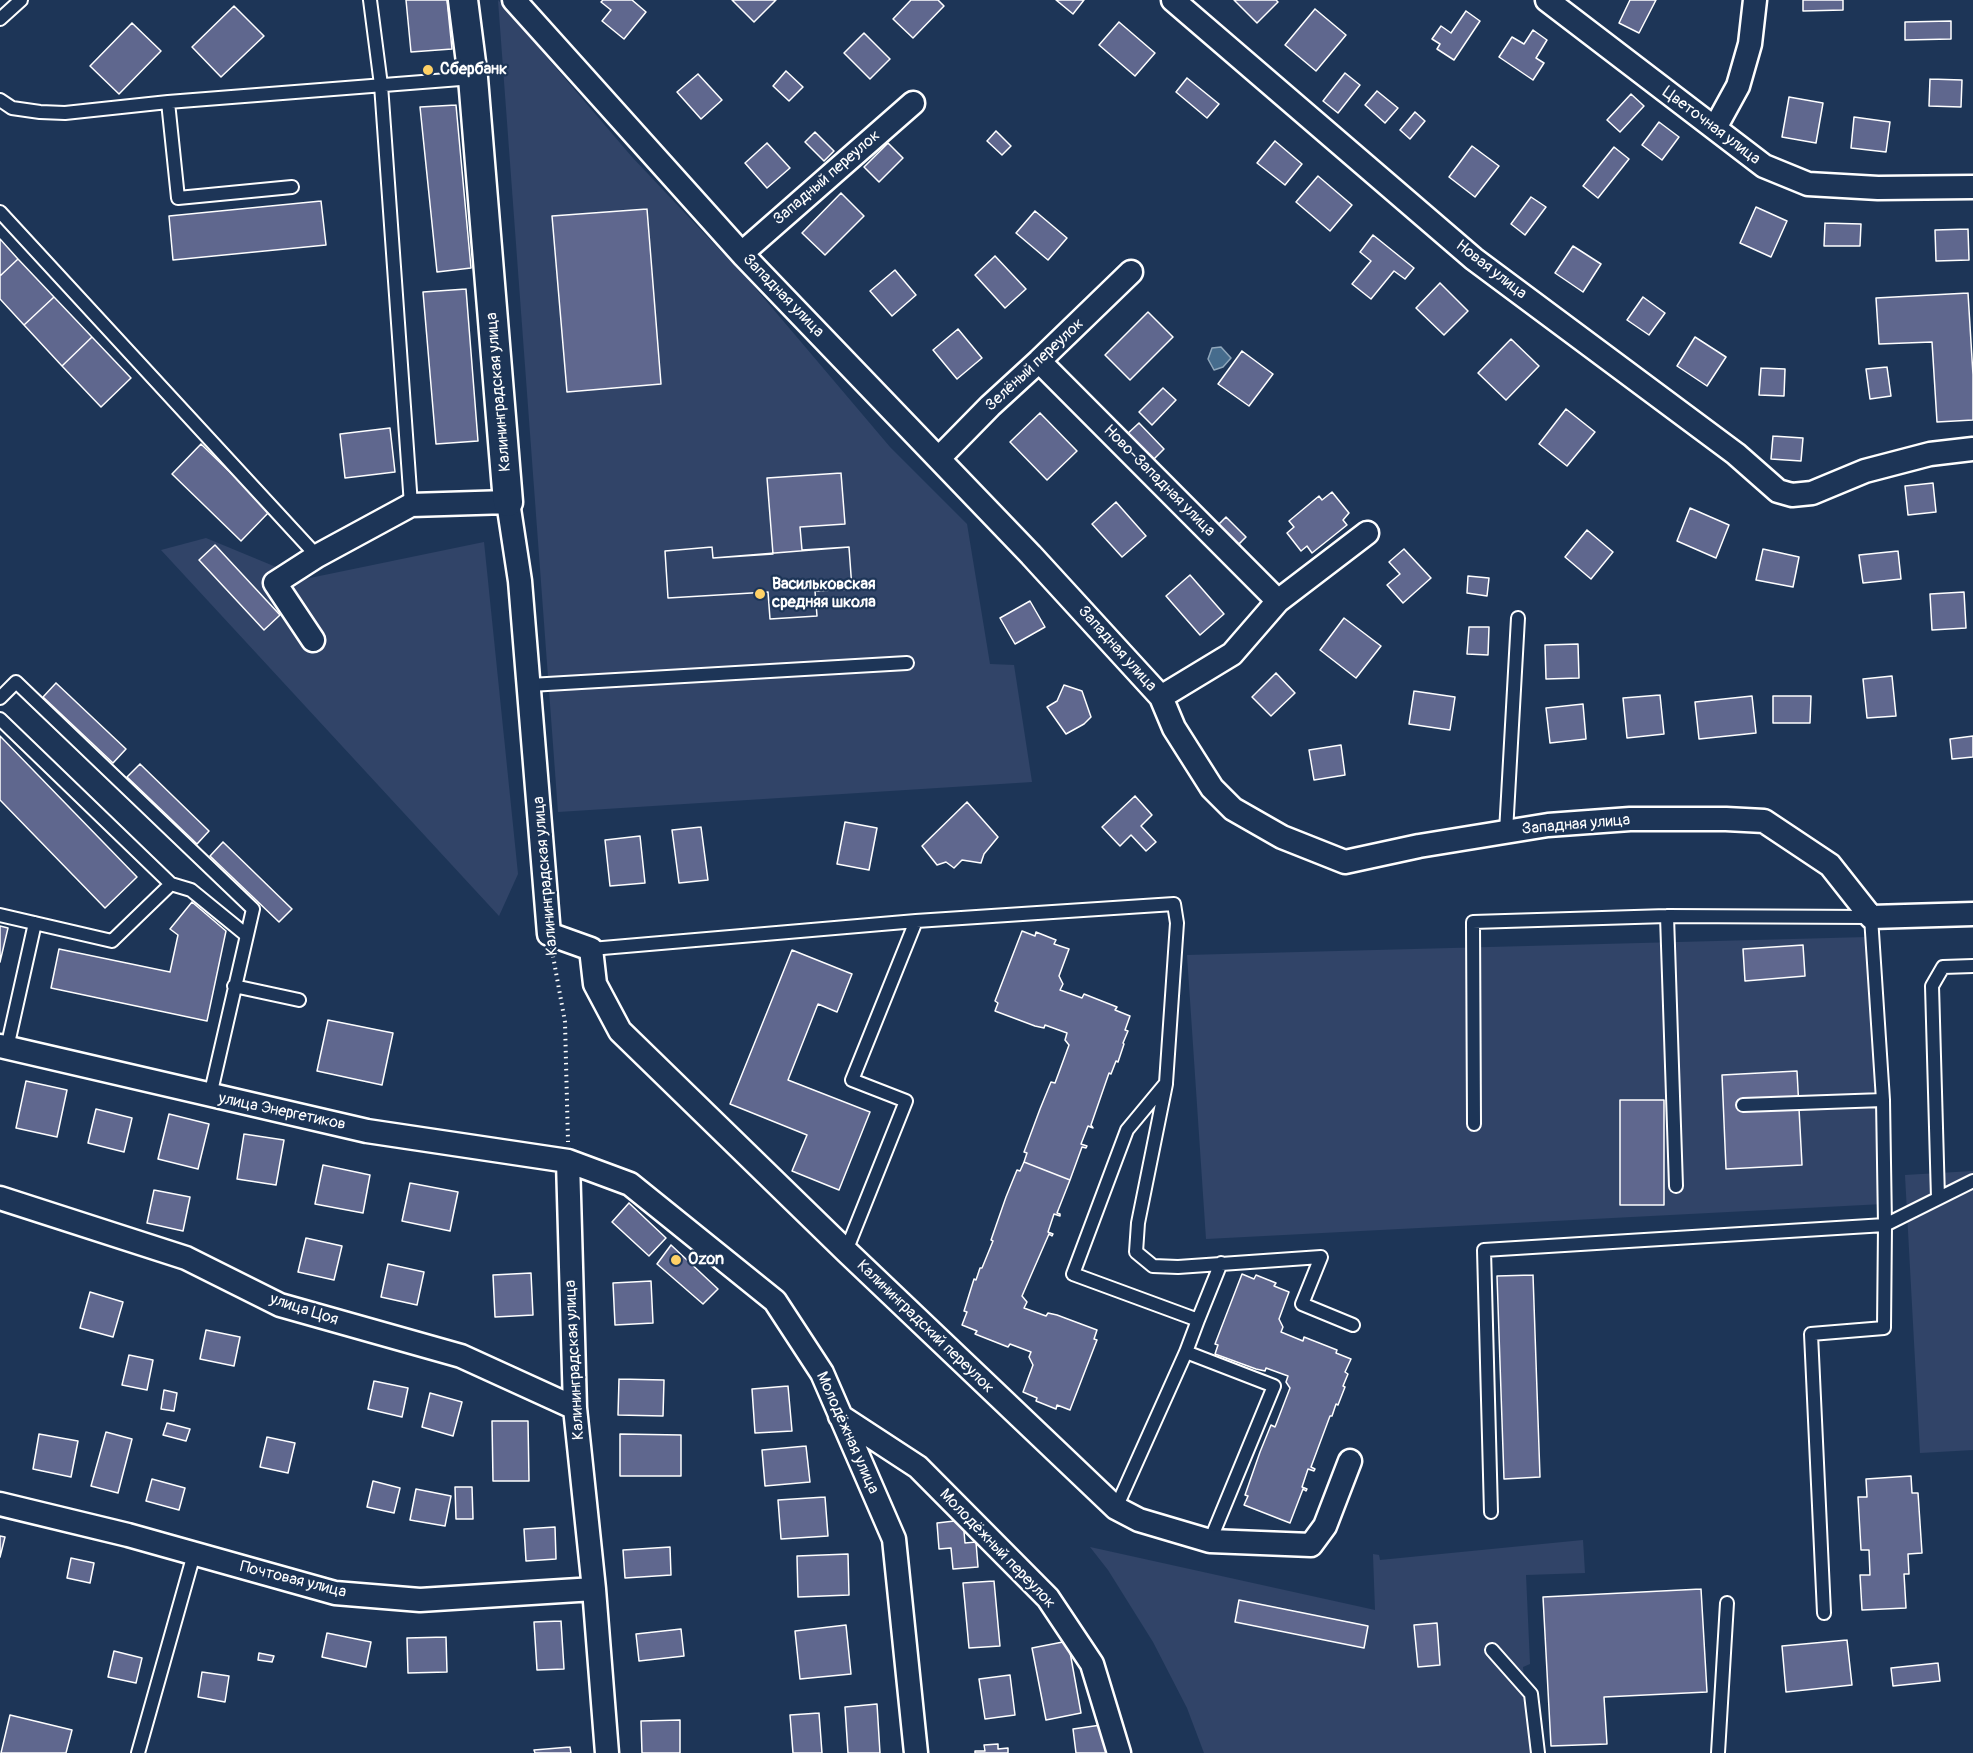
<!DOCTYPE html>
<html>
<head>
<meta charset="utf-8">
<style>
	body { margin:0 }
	canvas { display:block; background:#1d3557 }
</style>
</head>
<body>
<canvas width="1973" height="1753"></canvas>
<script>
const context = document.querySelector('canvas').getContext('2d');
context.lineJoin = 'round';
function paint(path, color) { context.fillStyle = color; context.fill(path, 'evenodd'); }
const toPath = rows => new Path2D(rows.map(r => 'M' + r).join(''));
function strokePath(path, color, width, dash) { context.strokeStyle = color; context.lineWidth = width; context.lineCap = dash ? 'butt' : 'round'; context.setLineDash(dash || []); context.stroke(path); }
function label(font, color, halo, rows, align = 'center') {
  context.font = font + ' Pangolin,sans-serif'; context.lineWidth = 4.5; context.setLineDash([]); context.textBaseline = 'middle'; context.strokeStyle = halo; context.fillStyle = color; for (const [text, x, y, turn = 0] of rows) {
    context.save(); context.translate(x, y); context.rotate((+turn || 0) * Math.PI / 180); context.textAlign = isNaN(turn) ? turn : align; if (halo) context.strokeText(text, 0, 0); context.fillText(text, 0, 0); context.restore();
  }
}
paint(toPath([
	[498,0,632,157,751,283,890,447,967,524,990,664,1014,665,1032,782,558,812],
	[206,538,305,579,484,542,518,874,499,916,161,550],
	[1868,937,1883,1204,1206,1239,1187,955],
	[1973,1171,1973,1450,1920,1453,1905,1175],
	[1583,1540,1585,1573,1526,1575,1530,1664,1523,1667,1531,1753,1204,1753,1187,1708,1153,1642,1108,1570,1090,1547,1375,1610,1373,1554,1379,1555,1380,1560]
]), '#314468');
const water = toPath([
	[1221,347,1231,358,1223,367,1214,370,1208,359,1212,348,1221,347]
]);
paint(water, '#466c8d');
strokePath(water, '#90a7bb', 1.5);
const building = toPath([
	[406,0,447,0,452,49,411,52,406,0],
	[603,0,632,0,646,12,624,39,602,21,611,10,601,2,603,0],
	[732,0,776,0,754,22,732,0],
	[911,0,938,0,944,6,913,38,893,19,911,0],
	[1056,0,1084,0,1073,14,1056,0],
	[1234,0,1276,0,1278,2,1257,23,1234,0],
	[1630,0,1656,0,1639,33,1619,23,1630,0],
	[1803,0,1843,0,1843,10,1803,11,1803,0],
	[234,6,264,36,221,77,192,47,234,6],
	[1315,9,1346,35,1316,71,1285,45,1315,9],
	[1466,11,1480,21,1454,60,1437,49,1440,44,1432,39,1441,26,1451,33,1466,11],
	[1951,21,1951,39,1905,40,1905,22,1951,21],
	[1119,22,1155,53,1135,76,1099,45,1119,22],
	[132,23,161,51,119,94,90,66,132,23],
	[1533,30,1547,40,1536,58,1544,63,1533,80,1499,57,1512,37,1524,44,1533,30],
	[864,33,890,59,870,79,844,53,864,33],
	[786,71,803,87,789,101,773,86,786,71],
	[1345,73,1360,85,1338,113,1323,101,1345,73],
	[698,74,722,100,701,119,677,92,698,74],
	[1187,78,1219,104,1207,118,1176,92,1187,78],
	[1930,79,1962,80,1961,107,1929,106,1930,79],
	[1377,91,1398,108,1385,123,1365,105,1377,91],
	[1631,94,1644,106,1620,132,1607,120,1631,94],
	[1789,97,1823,103,1816,143,1782,137,1789,97],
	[456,105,471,268,437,272,420,107,456,105],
	[1415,112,1425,121,1410,139,1400,130,1415,112],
	[1854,117,1890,122,1886,152,1851,148,1854,117],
	[1659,122,1679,137,1662,160,1642,145,1659,122],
	[996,131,1011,146,1002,155,987,141,996,131],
	[815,132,834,151,824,161,805,142,815,132],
	[1275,141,1302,164,1285,185,1257,163,1275,141],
	[767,143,790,168,767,188,745,163,767,143],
	[888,143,903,158,879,182,864,167,888,143],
	[1472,146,1499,166,1475,197,1449,177,1472,146],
	[1614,147,1629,159,1598,198,1583,186,1614,147],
	[1318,176,1352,205,1330,231,1296,202,1318,176],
	[841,193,864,216,825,255,802,233,841,193],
	[1531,197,1546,207,1525,235,1511,224,1531,197],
	[321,201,326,245,173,260,169,216,321,201],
	[1756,207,1787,221,1771,257,1740,243,1756,207],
	[647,209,661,384,567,392,552,216,647,209],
	[1035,211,1067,238,1048,260,1016,233,1035,211],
	[1825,223,1861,224,1860,246,1824,246,1825,223],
	[1968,229,1969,260,1936,261,1935,230,1968,229],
	[1373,235,1414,268,1405,279,1394,271,1371,299,1352,284,1371,261,1360,252,1373,235],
	[0,239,18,259,0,276,0,239],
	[1573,246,1601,264,1583,292,1555,273,1573,246],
	[995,256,1026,289,1005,308,975,275,995,256],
	[18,259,54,297,24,325,0,299,0,276,18,259],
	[895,270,916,295,892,316,870,291,895,270],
	[1440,283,1468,311,1444,335,1416,308,1440,283],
	[466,289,478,441,436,444,423,292,466,289],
	[1968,293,1973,375,1973,420,1937,422,1932,342,1879,344,1876,298,1968,293],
	[54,297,92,337,62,366,24,325,54,297],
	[1643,297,1665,313,1649,335,1627,320,1643,297],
	[1148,312,1173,337,1130,380,1105,355,1148,312],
	[958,329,982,358,957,379,933,350,958,329],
	[92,337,131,378,101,407,62,366,92,337],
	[1695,337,1726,357,1707,386,1677,366,1695,337],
	[1511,339,1539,366,1506,400,1478,373,1511,339],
	[1242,351,1273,374,1249,406,1218,384,1242,351],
	[1887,367,1891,396,1870,399,1866,369,1887,367],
	[1761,368,1785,369,1784,396,1759,395,1761,368],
	[1163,388,1176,400,1152,425,1139,412,1163,388],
	[1566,409,1595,432,1567,466,1539,444,1566,409],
	[1040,413,1077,451,1047,480,1010,442,1040,413],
	[1139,423,1164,449,1151,462,1125,436,1139,423],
	[390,428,395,472,345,478,340,434,390,428],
	[1773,436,1803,438,1801,461,1771,459,1773,436],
	[201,444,270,511,241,541,172,474,201,444],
	[841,473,845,524,800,527,802,550,849,547,852,589,815,591,817,616,770,619,768,592,668,598,665,551,712,547,713,558,773,554,767,478,841,473],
	[1933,483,1936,512,1908,515,1905,486,1933,483],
	[1332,492,1349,513,1343,520,1347,525,1312,553,1307,546,1301,551,1287,533,1294,527,1289,521,1319,496,1322,500,1332,492],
	[1116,502,1146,536,1122,557,1092,524,1116,502],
	[1690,508,1729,525,1716,558,1677,541,1690,508],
	[1226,517,1246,537,1235,548,1215,528,1226,517],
	[1587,530,1613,552,1591,579,1565,557,1587,530],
	[215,545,280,615,264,630,199,560,215,545],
	[712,547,713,558,849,547,852,589,815,591,817,616,770,619,768,592,668,598,665,551,712,547],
	[1404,549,1431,578,1403,603,1387,585,1400,574,1389,562,1404,549],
	[1763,549,1799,557,1793,587,1756,580,1763,549],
	[1898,551,1901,579,1863,583,1859,555,1898,551],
	[1190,575,1224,614,1200,635,1166,596,1190,575],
	[1468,576,1489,578,1487,596,1467,593,1468,576],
	[1964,592,1966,628,1932,630,1930,594,1964,592],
	[1030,601,1045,627,1015,644,1000,618,1030,601],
	[1344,618,1381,646,1356,678,1320,650,1344,618],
	[1469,627,1489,627,1488,655,1467,654,1469,627],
	[1578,644,1579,678,1546,679,1545,645,1578,644],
	[1276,673,1295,693,1271,716,1252,697,1276,673],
	[1892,676,1896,716,1867,718,1863,679,1892,676],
	[56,683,126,749,113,763,43,697,56,683],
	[1064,685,1082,691,1091,717,1084,724,1066,734,1047,707,1057,701,1064,685],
	[1414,691,1455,697,1450,730,1409,724,1414,691],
	[1660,695,1664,734,1627,738,1623,698,1660,695],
	[1752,696,1756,733,1699,739,1695,702,1752,696],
	[1773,696,1811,696,1810,723,1773,723,1773,696],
	[1583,704,1586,739,1550,743,1546,708,1583,704],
	[0,736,137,877,105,908,0,800,0,736],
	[1973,736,1973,757,1952,759,1950,739,1973,736],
	[1341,745,1345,775,1314,780,1309,750,1341,745],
	[140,764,209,831,197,844,127,777,140,764],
	[1135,796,1152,815,1141,826,1156,842,1146,851,1131,835,1120,846,1102,827,1135,796],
	[967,802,998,837,984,854,981,863,962,860,954,868,946,862,937,865,922,846,967,802],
	[845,822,877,828,869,870,837,864,845,822],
	[701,827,708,880,679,883,672,830,701,827],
	[640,836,645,883,610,886,605,840,640,836],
	[223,842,292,909,279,922,210,856,223,842],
	[192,902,226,931,207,1021,51,988,59,949,170,972,178,935,170,929,192,902],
	[0,926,8,928,0,962,0,926],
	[1022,931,1035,936,1036,932,1056,940,1054,944,1069,949,1059,976,1063,984,1060,990,1082,998,1084,994,1117,1007,1115,1010,1130,1016,1125,1030,1128,1031,1123,1043,1124,1044,1118,1062,1116,1061,1111,1074,1109,1073,1091,1125,1093,1128,1088,1126,1081,1144,1087,1146,1086,1148,1082,1147,1070,1180,1024,1162,1027,1153,1024,1152,1040,1109,1051,1082,1055,1083,1069,1045,1065,1040,1067,1033,1045,1025,1044,1028,1035,1026,995,1011,998,1003,995,1001,1022,931],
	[1803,945,1805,976,1745,981,1743,949,1803,945],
	[792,950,852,974,837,1012,818,1004,788,1080,870,1112,839,1190,792,1171,807,1135,730,1104,792,950],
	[328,1020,393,1033,382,1085,317,1071,328,1020],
	[1797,1071,1802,1165,1726,1169,1722,1075,1797,1071],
	[26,1081,67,1090,57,1137,16,1128,26,1081],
	[1620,1100,1664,1100,1664,1205,1620,1205,1620,1100],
	[96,1109,132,1118,124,1152,88,1143,96,1109],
	[169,1114,209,1124,198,1169,158,1159,169,1114],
	[244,1134,284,1140,276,1185,237,1179,244,1134],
	[1024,1162,1070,1180,1057,1213,1060,1214,1060,1216,1054,1214,1048,1232,1053,1234,1052,1236,1049,1234,1022,1296,1027,1302,1024,1308,1046,1316,1048,1313,1057,1315,1097,1330,1094,1339,1097,1340,1070,1410,1057,1405,1056,1409,1036,1401,1037,1398,1023,1392,1033,1365,1029,1357,1031,1352,1010,1344,1008,1347,975,1334,977,1331,962,1325,967,1312,964,1311,974,1279,976,1280,980,1268,982,1268,993,1241,991,1240,1006,1197,1017,1170,1020,1171,1024,1162],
	[323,1165,370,1175,363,1213,315,1204,323,1165],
	[410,1183,458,1192,450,1231,402,1221,410,1183],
	[154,1190,190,1197,183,1231,147,1223,154,1190],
	[629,1203,666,1238,649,1256,612,1222,629,1203],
	[306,1238,342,1246,334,1280,298,1272,306,1238],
	[671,1245,718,1289,703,1304,657,1264,671,1245],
	[388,1264,424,1272,417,1305,381,1297,388,1264],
	[531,1273,533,1315,495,1317,493,1275,531,1273],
	[1242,1274,1254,1279,1256,1275,1276,1283,1274,1286,1289,1292,1279,1319,1283,1327,1281,1332,1303,1341,1304,1337,1337,1350,1336,1353,1351,1359,1345,1372,1348,1374,1343,1386,1345,1387,1338,1405,1336,1404,1332,1416,1330,1416,1311,1467,1315,1469,1314,1471,1308,1469,1302,1487,1307,1489,1306,1491,1303,1489,1290,1523,1244,1505,1248,1496,1245,1495,1260,1452,1271,1425,1275,1427,1290,1388,1286,1382,1288,1376,1266,1368,1265,1371,1256,1369,1215,1354,1218,1345,1215,1344,1242,1274],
	[1533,1275,1540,1477,1504,1479,1497,1276,1533,1275],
	[651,1281,653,1323,615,1325,613,1283,651,1281],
	[90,1292,123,1302,113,1337,80,1328,90,1292],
	[206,1330,240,1337,234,1366,200,1359,206,1330],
	[129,1355,153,1360,147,1390,122,1385,129,1355],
	[619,1379,664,1380,663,1416,618,1415,619,1379],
	[374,1381,408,1388,402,1417,368,1409,374,1381],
	[788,1386,792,1431,755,1433,752,1389,788,1386],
	[164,1390,177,1393,174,1411,161,1409,164,1390],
	[430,1393,462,1402,453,1436,422,1427,430,1393],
	[492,1421,528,1421,529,1481,493,1481,492,1421],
	[167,1423,190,1429,186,1441,163,1435,167,1423],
	[106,1432,132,1439,118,1493,91,1486,106,1432],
	[39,1434,78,1441,71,1477,33,1469,39,1434],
	[620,1434,681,1435,681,1476,620,1476,620,1434],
	[267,1437,295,1443,288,1473,260,1467,267,1437],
	[806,1446,810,1482,765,1486,762,1450,806,1446],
	[1911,1476,1912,1493,1918,1493,1922,1553,1908,1554,1909,1574,1904,1574,1906,1608,1862,1610,1860,1575,1870,1575,1869,1550,1861,1550,1858,1497,1867,1497,1866,1479,1911,1476],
	[152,1479,185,1488,179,1510,146,1501,152,1479],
	[373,1481,400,1488,394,1513,367,1507,373,1481],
	[455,1487,472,1487,473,1519,456,1519,455,1487],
	[416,1489,451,1496,445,1526,410,1520,416,1489],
	[825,1497,828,1536,781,1539,778,1500,825,1497],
	[963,1520,965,1543,976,1542,978,1567,953,1569,951,1548,939,1549,937,1523,963,1520],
	[555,1527,556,1559,526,1561,524,1529,555,1527],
	[0,1536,5,1537,0,1557,0,1536],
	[670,1547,671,1575,625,1578,623,1550,670,1547],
	[848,1554,849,1595,798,1597,797,1556,848,1554],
	[71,1558,94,1563,90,1583,67,1578,71,1558],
	[994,1581,1000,1646,969,1648,963,1583,994,1581],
	[1701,1589,1707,1692,1604,1697,1607,1744,1551,1746,1543,1597,1701,1589],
	[1239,1600,1368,1626,1364,1648,1235,1622,1239,1600],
	[561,1621,564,1669,537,1670,534,1622,561,1621],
	[1437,1623,1440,1665,1418,1667,1414,1625,1437,1623],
	[846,1625,851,1674,800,1679,795,1631,846,1625],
	[681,1629,684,1656,639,1661,636,1634,681,1629],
	[327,1633,371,1642,366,1667,322,1657,327,1633],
	[446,1637,447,1672,408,1673,407,1638,446,1637],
	[1847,1640,1852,1685,1786,1692,1782,1646,1847,1640],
	[1068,1641,1081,1713,1046,1720,1032,1648,1068,1641],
	[114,1651,142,1658,136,1683,108,1677,114,1651],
	[259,1653,274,1656,272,1662,258,1660,259,1653],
	[1938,1663,1940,1681,1893,1686,1891,1668,1938,1663],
	[202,1672,229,1676,225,1702,198,1697,202,1672],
	[1010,1675,1015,1715,985,1719,979,1679,1010,1675],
	[877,1704,880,1753,848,1753,845,1707,877,1704],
	[819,1713,822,1753,793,1753,790,1715,819,1713],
	[10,1715,72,1730,66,1753,1,1753,10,1715],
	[680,1720,680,1753,642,1753,641,1721,680,1720],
	[1108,1724,1112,1753,1076,1753,1073,1729,1108,1724],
	[998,1744,998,1749,1008,1748,1008,1753,975,1753,975,1751,985,1751,984,1745,998,1744],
	[570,1747,571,1753,535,1753,534,1750,570,1747]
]);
paint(building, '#5f678e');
strokePath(building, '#fff', 1.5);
const service = toPath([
	[370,0,381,85,411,505],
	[0,19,21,0],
	[0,100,12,108,40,112,65,113,168,102,473,78],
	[168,102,178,198,292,187],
	[0,212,317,556],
	[530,685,907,663],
	[0,698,16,682,253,909,210,1096],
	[0,719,171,884,112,941,0,915],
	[1506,832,1518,618],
	[171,884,191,890,245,934],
	[1667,916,1676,1186],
	[591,949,916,921,1174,904,1177,923,1166,1083,1127,1130,1073,1274,1198,1320,1186,1352,1116,1508],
	[234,986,299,1000],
	[7,1048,35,923],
	[1166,1084,1138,1223,1136,1252,1153,1266,1178,1267,1321,1257,1302,1304,1353,1325],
	[1743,1105,1883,1100],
	[1474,1124,1473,922,1667,916,1871,917,1883,1100,1885,1225,1484,1250,1491,1512],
	[1938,1198,1932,986,1943,967,1973,966],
	[846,1251,906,1101,852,1080,916,921],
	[1198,1320,1221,1263],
	[1186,1352,1274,1386,1210,1541],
	[1824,1613,1811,1334,1884,1328,1885,1225,1973,1181],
	[1492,1650,1531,1694,1538,1753],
	[138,1753,194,1554],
	[1718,1753,1727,1603]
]);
const minor = toPath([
	[514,0,744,256,1031,555,1161,697,1174,728,1212,788,1233,809,1282,837,1345,862,1419,846,1548,825,1630,819,1726,819,1764,821,1830,865,1871,917,1973,914],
	[1173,0,1474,259,1736,454,1778,491,1792,495,1812,493,1865,471,1930,454,1973,449],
	[1547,0,1764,166,1808,184,1878,188,1973,187],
	[1715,128,1738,86,1750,44,1755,0],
	[742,253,913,103],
	[1039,361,1278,601],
	[939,458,990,406,1039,361,1131,272],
	[313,640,275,583,317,556,411,505,508,502,520,581,549,934,591,949,595,984,620,1031,846,1251,1116,1508,1139,1520,1210,1541,1311,1545,1325,1526,1350,1461],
	[1161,697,1232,654,1278,601,1367,533],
	[0,1046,367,1131,568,1161,630,1184,775,1301,822,1373,894,1539,916,1753],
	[568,1161,575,1408,594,1589,607,1753],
	[0,1198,186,1258,280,1305,461,1356,575,1408],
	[840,1416,918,1467,1048,1598,1092,1664,1119,1753],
	[0,1504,128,1535,335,1593,420,1600,594,1589]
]);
const tertiary = toPath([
	[463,0,473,78,508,502]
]);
strokePath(service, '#fff', 16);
strokePath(minor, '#fff', 27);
strokePath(tertiary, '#fff', 33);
strokePath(toPath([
	[553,956,565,1022,568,1142]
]), '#fff', 4, [1.5, 4.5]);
strokePath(service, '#1d3557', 12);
strokePath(minor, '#1d3557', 22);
strokePath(tertiary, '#1d3557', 28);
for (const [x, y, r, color] of [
	[428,70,6,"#ffd166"],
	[760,594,6,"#ffd166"],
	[676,1260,6,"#ffd166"]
]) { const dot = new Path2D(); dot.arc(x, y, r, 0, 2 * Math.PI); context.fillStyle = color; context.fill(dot); strokePath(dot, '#1d3557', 2); }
label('bold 16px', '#fff', '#1d3557', [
	["Сбербанк",440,70],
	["Васильковская",772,585],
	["средняя школа",772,603],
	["Ozon",688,1260]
], 'left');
label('16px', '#fff', '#1d3557', [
	["Цветочная улица",1711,126,37],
	["Западный переулок",827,178,-41],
	["Новая улица",1491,270,38],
	["Западная улица",783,296,46],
	["Зелёный переулок",1035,365,-43],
	["Калининградская улица",499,392,-95],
	["Ново-Западная улица",1159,481,45],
	["Западная улица",1117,649,48],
	["Западная улица",1576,825,-5],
	["Калининградская улица",546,876,-95],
	["улица Энергетиков",282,1112,12],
	["улица Цоя",304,1310,18],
	["Калининградский переулок",925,1327,44],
	["Калининградская улица",575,1360,-93],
	["Молодёжная улица",847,1433,66],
	["Молодёжный переулок",997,1549,46],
	["Почтовая улица",293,1580,14]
]);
</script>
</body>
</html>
